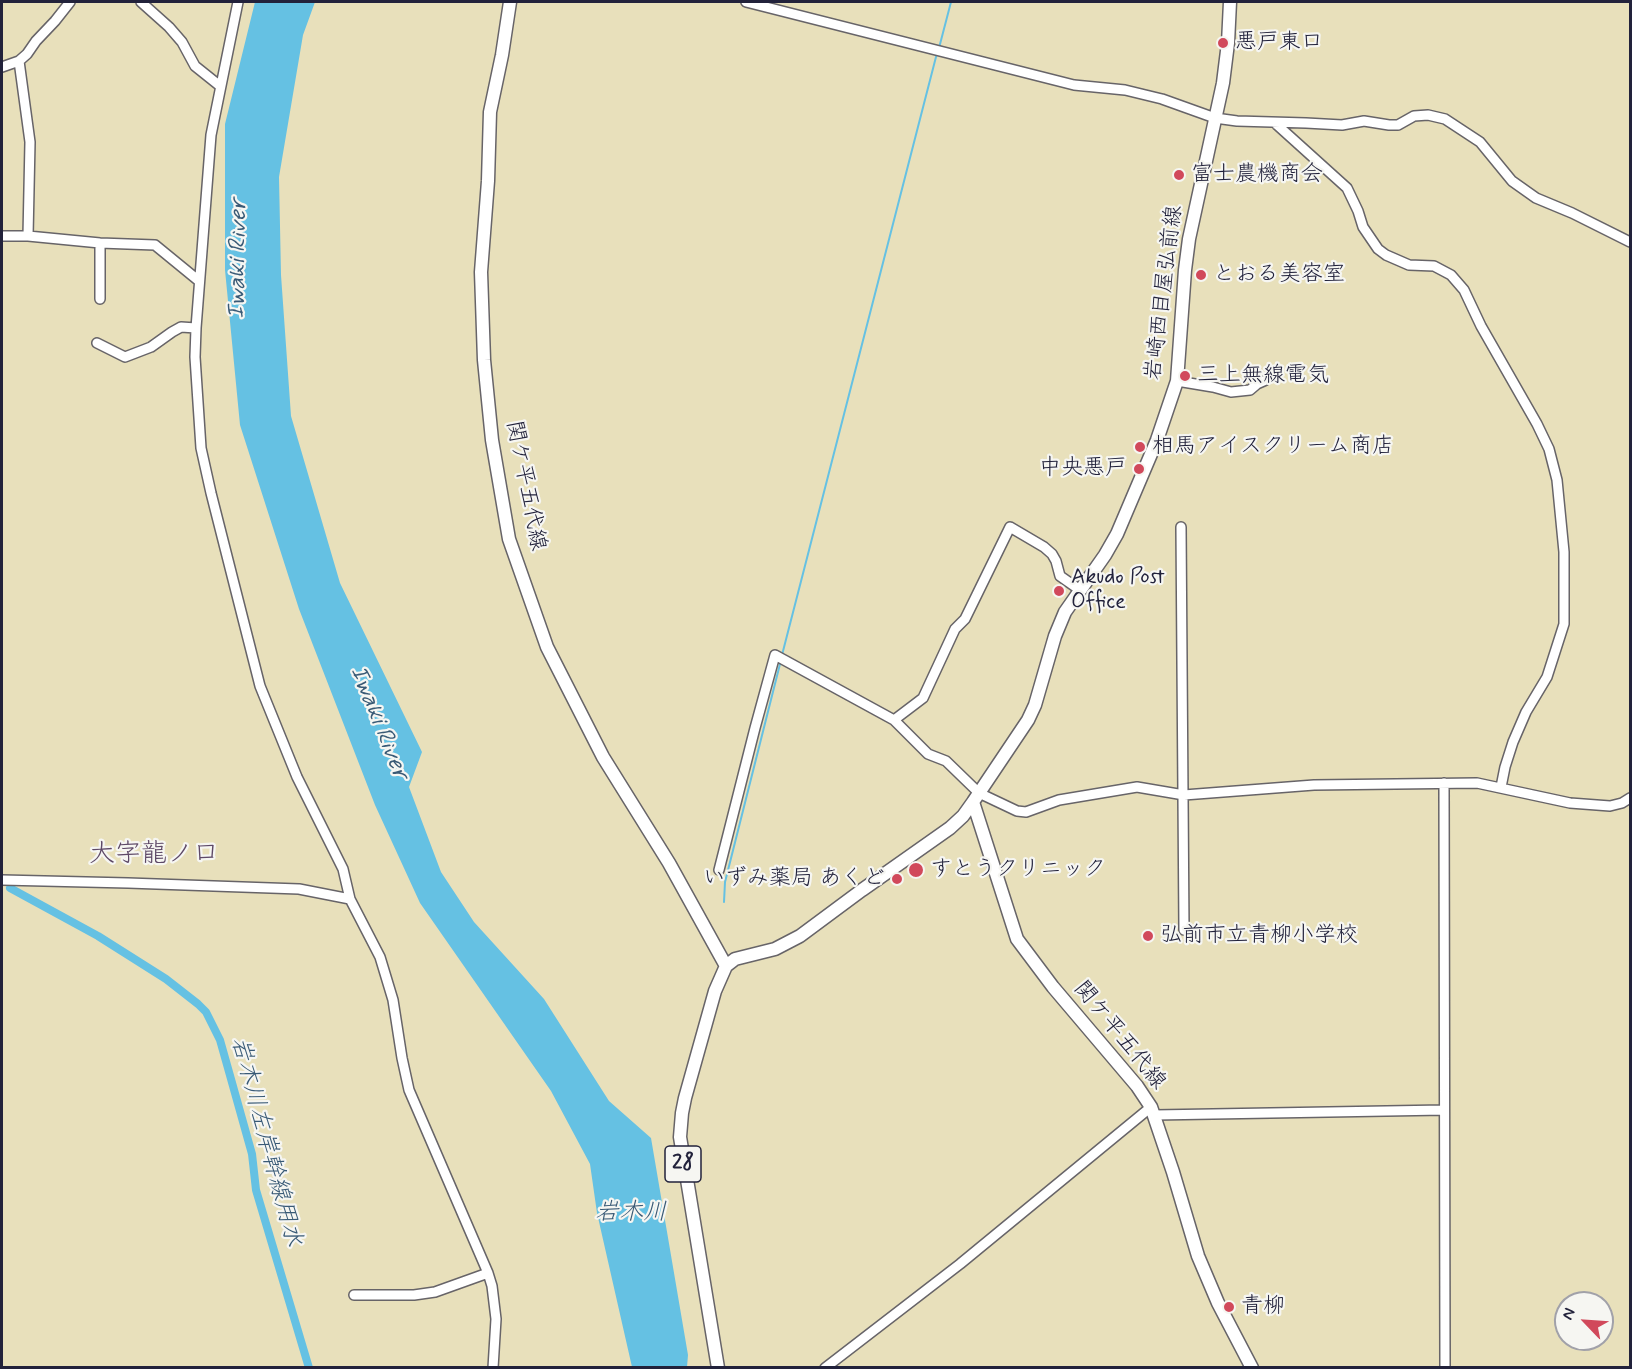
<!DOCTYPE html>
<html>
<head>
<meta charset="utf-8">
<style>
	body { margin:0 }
	#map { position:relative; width:1632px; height:1369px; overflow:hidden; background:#e8e0bb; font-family:Mynerve,sans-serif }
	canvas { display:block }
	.frame { position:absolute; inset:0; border:3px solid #22223b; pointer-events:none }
	.north { position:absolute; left:1554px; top:1291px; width:60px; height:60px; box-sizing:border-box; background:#f6f6f2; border:2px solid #a1a1a9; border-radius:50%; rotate:295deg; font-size:16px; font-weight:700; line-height:24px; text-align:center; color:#22223b }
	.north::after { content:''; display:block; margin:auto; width:21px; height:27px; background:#d1495b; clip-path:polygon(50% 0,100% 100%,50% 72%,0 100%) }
</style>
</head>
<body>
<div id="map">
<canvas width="1632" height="1369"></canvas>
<div class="frame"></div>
<div class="north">N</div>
</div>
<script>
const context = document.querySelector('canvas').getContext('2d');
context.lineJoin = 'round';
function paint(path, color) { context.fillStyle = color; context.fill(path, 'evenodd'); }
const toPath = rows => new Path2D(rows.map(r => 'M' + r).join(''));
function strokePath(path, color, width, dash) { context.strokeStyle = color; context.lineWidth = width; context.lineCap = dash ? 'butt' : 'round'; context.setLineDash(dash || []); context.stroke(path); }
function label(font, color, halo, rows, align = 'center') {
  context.font = font + ' Mynerve,"Klee One",sans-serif'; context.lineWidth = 4.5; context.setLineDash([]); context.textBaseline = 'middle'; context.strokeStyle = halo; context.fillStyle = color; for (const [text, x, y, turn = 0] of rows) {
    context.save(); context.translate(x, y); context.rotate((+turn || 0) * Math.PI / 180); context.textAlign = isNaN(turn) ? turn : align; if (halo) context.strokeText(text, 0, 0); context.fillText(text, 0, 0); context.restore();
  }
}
paint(toPath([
	[255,2,315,2,303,35,279,177,281,275,291,416,340,583,422,752,409,787,441,872,474,922,544,999,609,1101,651,1138,688,1355,687,1367,632,1367,597,1213,590,1164,551,1091,420,903,375,805,299,609,240,425,225,270,225,124]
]), '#65c1e3');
strokePath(toPath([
	[939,48,951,2],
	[782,655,937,53],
	[724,902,725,882,781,660]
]), '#65c1e3', 2);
strokePath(toPath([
	[10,888,98,936,166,979,198,1004,206,1012,220,1040,231,1079,252,1154,256,1190,309,1368]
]), '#65c1e3', 8);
const minor = toPath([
	[141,2,169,27,182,42,195,66,220,86],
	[238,2,211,135,196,328,195,357,201,448,211,493,260,686,297,777,343,869,350,899,380,957,393,1000,402,1058,409,1090,488,1273,492,1286,496,1319,493,1368],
	[746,2,1074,85,1125,90,1162,99,1215,118,1237,121,1306,123,1342,125,1364,121,1389,125,1398,125,1414,116,1428,115,1445,119,1480,142,1512,181,1536,198,1572,213,1630,242],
	[19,61,30,142,28,236],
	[2,67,19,61,27,54,36,41,55,21,70,2],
	[1275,123,1347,188,1358,211,1363,227,1378,249,1386,255,1409,265,1434,266,1451,275,1464,290,1481,326,1537,424,1549,449,1557,480,1564,552,1564,624,1547,677,1526,712,1513,742,1505,767,1501,787],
	[2,236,28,236,100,243,155,245,199,281],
	[100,299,100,243],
	[97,343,125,357,151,347,172,332,181,327,196,328],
	[1177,381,1213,387,1231,392,1250,390,1257,384,1266,380],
	[1181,527,1184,930],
	[894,720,923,698,955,629,965,619,1010,527,1044,547,1052,554,1056,561,1060,576,1080,590],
	[1444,783,1445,1368],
	[719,870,755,728,775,655,894,720,928,754,946,761,979,793,1017,811,1026,812,1059,800,1137,787,1184,795,1314,785,1477,783,1570,803,1610,806,1622,803,1630,798],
	[2,880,128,883,299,889,350,899],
	[1155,1115,1444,1110],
	[354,1295,414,1295,435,1292,488,1273],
	[825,1368,960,1264,1151,1107]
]);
const major = toPath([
	[510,2,502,55,490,112,488,181,481,272,484,360,492,440,509,539,547,647,603,757,669,863,726,966],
	[973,802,1017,939,1053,987,1137,1086,1151,1107,1173,1172,1198,1256,1218,1303,1252,1368],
	[718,1368,680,1137,682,1113,685,1098,715,991,726,966,735,959,775,949,800,936,862,890,950,828,963,816,973,802,1028,720,1035,705,1055,636,1065,612,1105,555,1117,534,1157,440,1177,381,1185,270,1189,239,1223,83,1228,43,1230,2]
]);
strokePath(minor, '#676468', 12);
strokePath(major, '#676468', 15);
strokePath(minor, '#fff', 9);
strokePath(major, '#fff', 12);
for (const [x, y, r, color] of [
	[1223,43,6,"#d1495b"],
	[1179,175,6,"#d1495b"],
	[1201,275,6,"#d1495b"],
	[1185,376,6,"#d1495b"],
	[1140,447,6,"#d1495b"],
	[1139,469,6,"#d1495b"],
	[1059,591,6,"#d1495b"],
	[916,870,8,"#d1495b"],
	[897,879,6,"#d1495b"],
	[1148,936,6,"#d1495b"],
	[1229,1307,6,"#d1495b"]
]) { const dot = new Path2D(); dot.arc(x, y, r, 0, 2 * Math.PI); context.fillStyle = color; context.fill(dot); strokePath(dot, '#f6f6f2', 2); }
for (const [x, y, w] of [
	[683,1164,36]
]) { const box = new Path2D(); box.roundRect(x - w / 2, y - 18, w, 36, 4.5); context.fillStyle = '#f6f6f2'; context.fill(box); strokePath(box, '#22223b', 1.5); }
label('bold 21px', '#22223b', null, [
	["28",683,1164]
]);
label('22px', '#22223b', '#f6f6f2', [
	["悪戸東口",1235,43],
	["富士農機商会",1191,175],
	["とおる美容室",1213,275],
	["三上無線電気",1197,376],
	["相馬アイスクリーム商店",1152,447],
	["中央悪戸",1127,469,"right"],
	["Akudo Post",1071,578],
	["Office",1071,603],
	["すとうクリニック",930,870],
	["いずみ薬局 あくど",885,879,"right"],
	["弘前市立青柳小学校",1160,936],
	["青柳",1241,1307]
], 'left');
label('22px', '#22223b', '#f6f6f2', [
	["岩崎西目屋弘前線",1165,293,-83],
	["関ケ平五代線",525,486,79],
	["関ケ平五代線",1119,1036,51]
]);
label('italic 24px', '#395a76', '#f6f6f2', [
	["Iwaki River",239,259,-89],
	["Iwaki River",378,723,68],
	["岩木川左岸幹線用水",265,1142,75],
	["岩木川",631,1214]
]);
label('26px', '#5e4967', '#f6f6f2', [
	["大字龍ノ口",154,856]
]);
</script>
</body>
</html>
